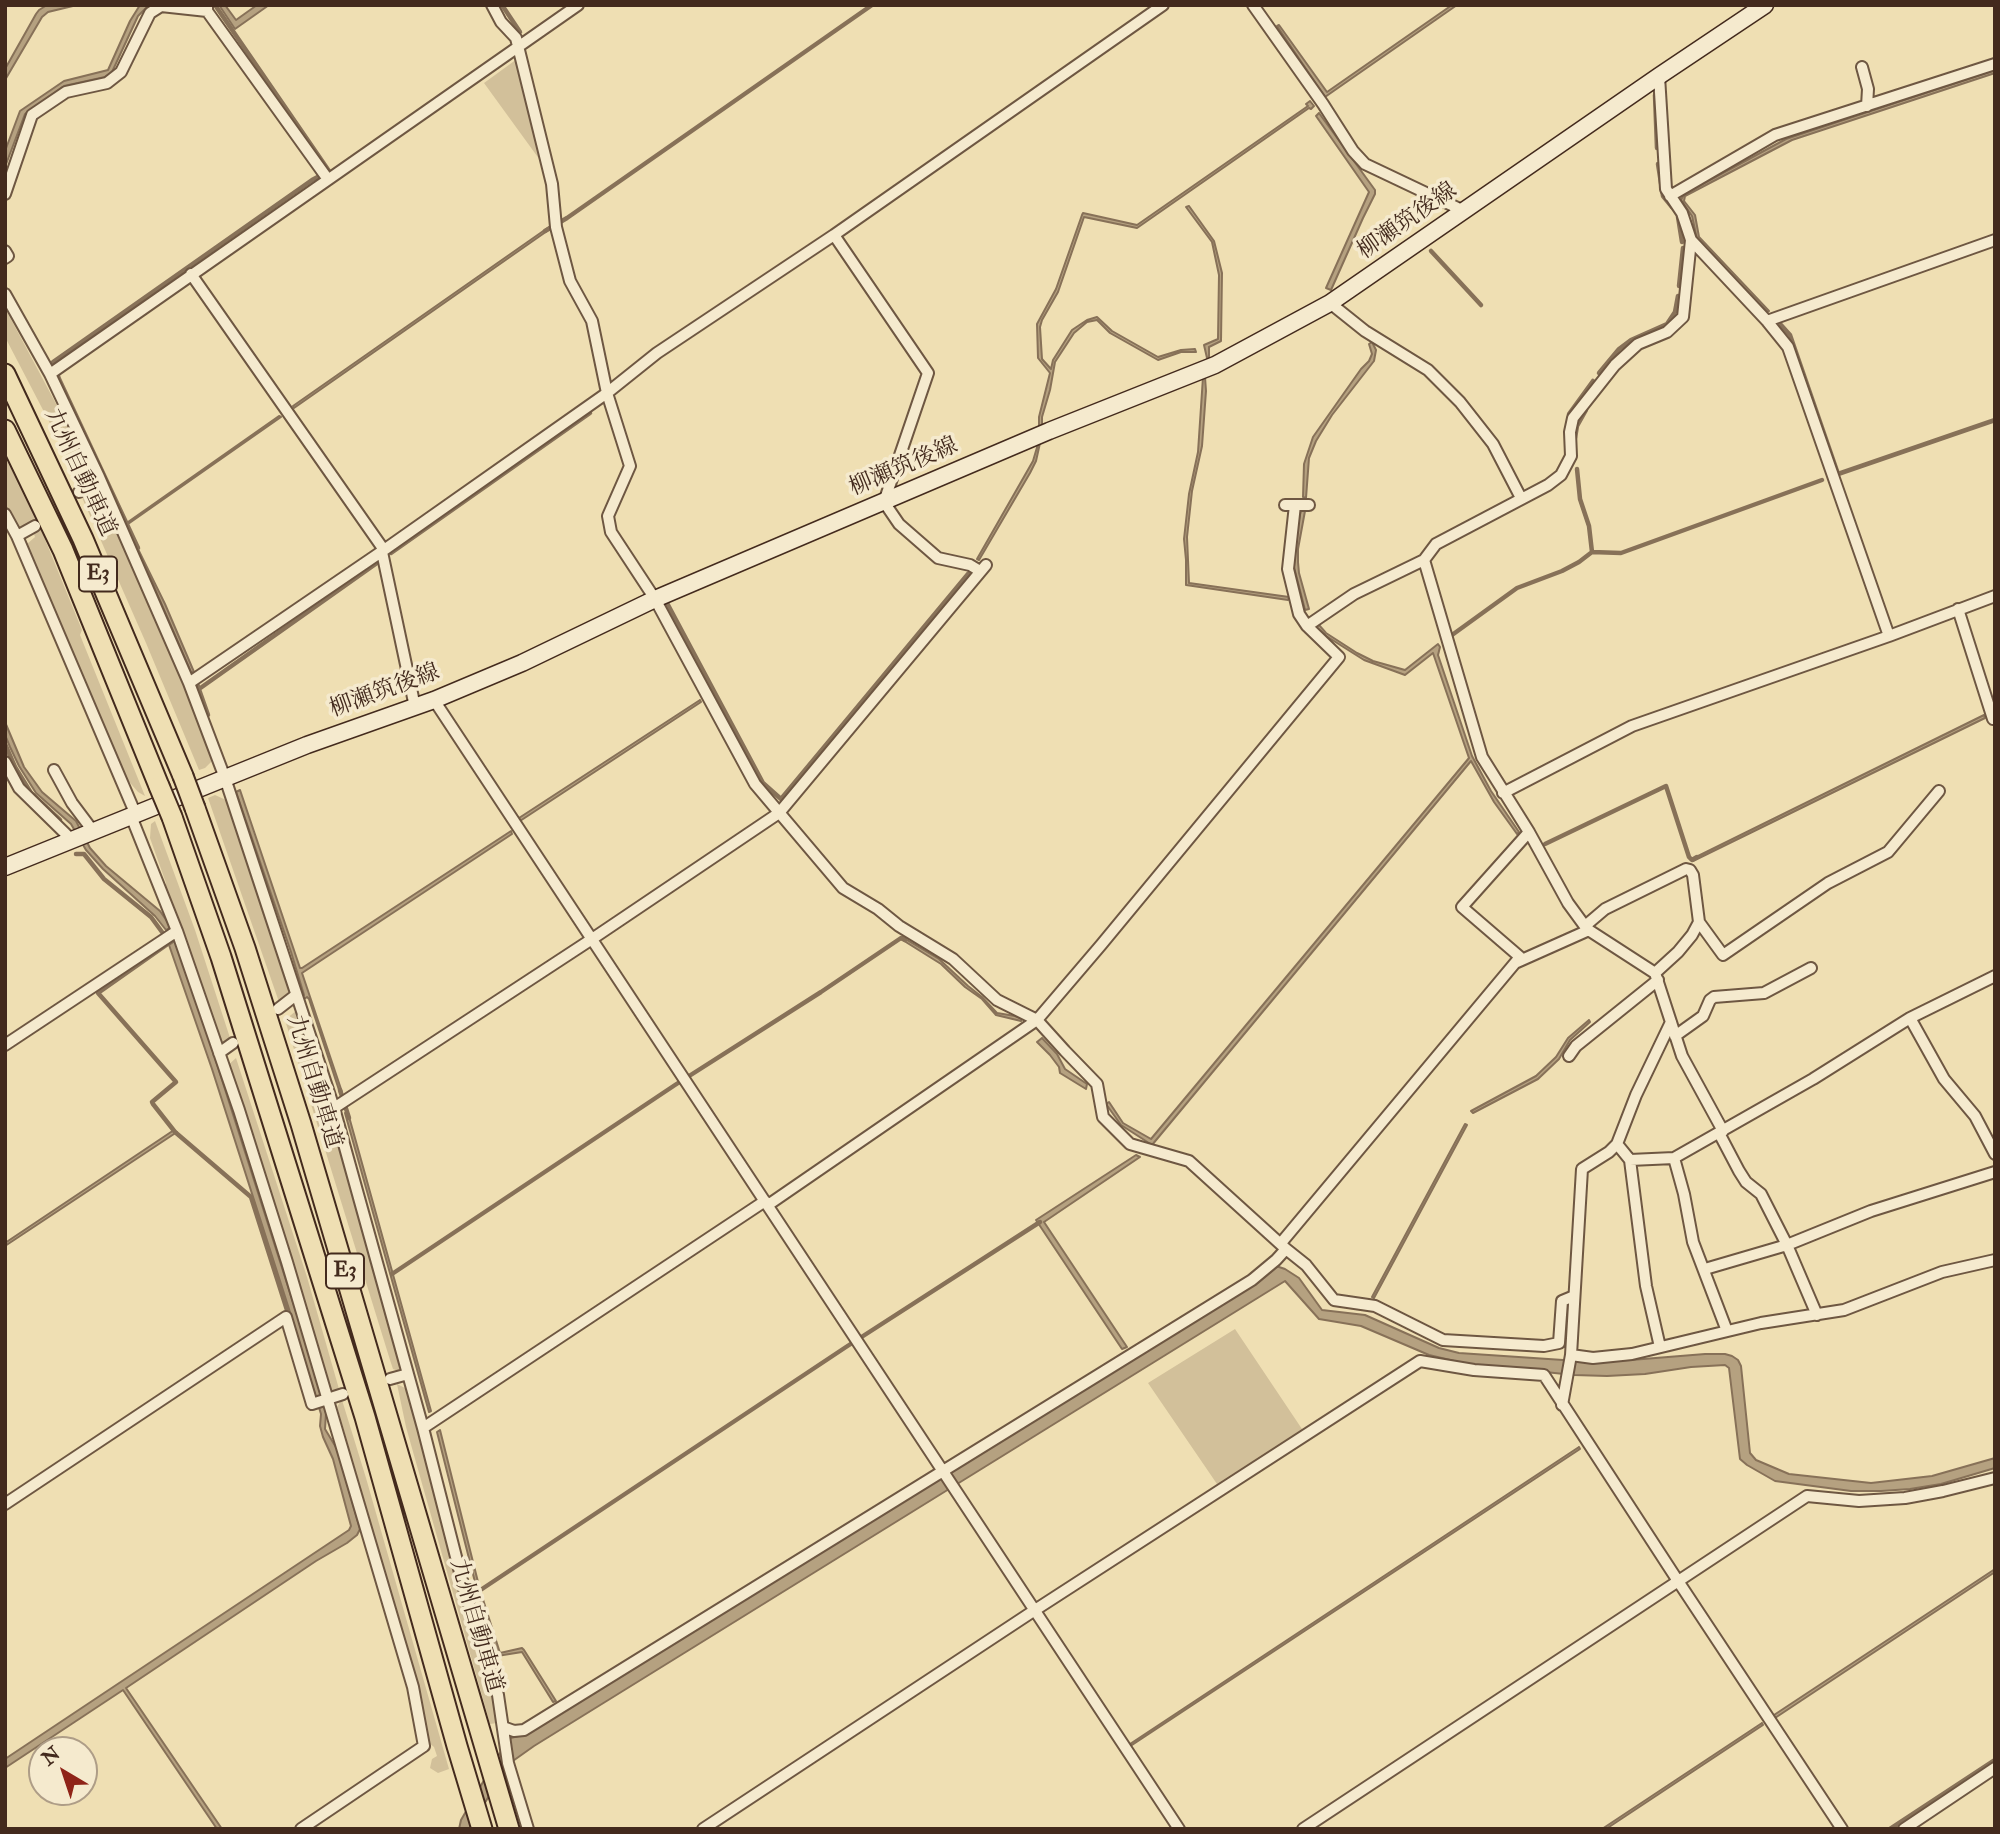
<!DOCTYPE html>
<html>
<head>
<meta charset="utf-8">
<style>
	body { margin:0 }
	#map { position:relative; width:2000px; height:1834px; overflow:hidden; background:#efdfb3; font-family:"IM FELL Double Pica",serif }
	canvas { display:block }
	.frame { position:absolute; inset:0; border:7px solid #432a1d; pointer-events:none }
	.north { position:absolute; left:28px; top:1736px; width:70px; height:70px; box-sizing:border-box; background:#f5eace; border:2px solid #ae9d87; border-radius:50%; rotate:321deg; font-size:19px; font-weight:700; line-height:28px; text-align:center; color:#432a1d }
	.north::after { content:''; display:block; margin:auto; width:24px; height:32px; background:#8f2418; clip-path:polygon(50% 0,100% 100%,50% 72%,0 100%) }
</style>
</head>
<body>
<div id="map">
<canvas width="2000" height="1834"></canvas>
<div class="frame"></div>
<div class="north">N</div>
</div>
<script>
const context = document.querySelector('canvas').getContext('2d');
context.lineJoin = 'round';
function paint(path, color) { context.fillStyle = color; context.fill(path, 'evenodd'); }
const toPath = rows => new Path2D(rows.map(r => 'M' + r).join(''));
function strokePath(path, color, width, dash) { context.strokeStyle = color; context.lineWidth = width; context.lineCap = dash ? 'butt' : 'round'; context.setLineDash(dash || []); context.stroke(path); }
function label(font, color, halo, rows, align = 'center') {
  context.font = font + ' "IM FELL Double Pica","Noto Serif JP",serif'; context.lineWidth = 7; context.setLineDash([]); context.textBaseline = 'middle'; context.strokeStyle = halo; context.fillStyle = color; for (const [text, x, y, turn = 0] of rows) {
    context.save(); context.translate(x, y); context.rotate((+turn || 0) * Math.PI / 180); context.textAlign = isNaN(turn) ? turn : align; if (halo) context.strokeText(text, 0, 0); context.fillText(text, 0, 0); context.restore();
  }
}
paint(toPath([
	[517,59,545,167,484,83],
	[5,308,95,477,80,488,79,479,5,337],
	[5,452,38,521,19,532,5,507],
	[98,481,213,753,211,762,205,768,199,770,146,643,80,493],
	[40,527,82,630,80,635,145,796,138,792,126,778,27,544,35,537,33,531],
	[215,795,226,800,230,805,290,993,279,1002,208,798],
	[155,821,195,930,231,1041,224,1045,213,1025,166,893,166,883,150,838,151,824],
	[297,1010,344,1160,402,1365,398,1371,393,1369,390,1360,285,1020],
	[236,1058,307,1277,339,1389,329,1391,226,1067],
	[1235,1329,1302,1429,1217,1484,1148,1383],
	[397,1384,407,1389,411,1396,436,1504,490,1684,497,1723,490,1724,406,1427],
	[342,1400,366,1478,449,1769,438,1773,430,1768,432,1759,437,1756,434,1747,428,1742,421,1694,337,1407,340,1402]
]), '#d2c09a');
const water = toPath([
	[47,5,77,5,48,12,42,17,5,80,5,69,36,14,39,10,47,5],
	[140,5,149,5,138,16,112,72,105,77,64,86,25,114,5,167,5,151,20,111,64,81,108,70,130,21,140,5],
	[219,5,225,5,236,20,257,5,269,5,235,29,219,5],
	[1452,5,1457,5,1325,97,1277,26,1279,25,1327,92,1452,5],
	[1995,70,1995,73,1792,140,1685,196,1684,201,1695,215,1699,237,1769,311,1767,312,1697,239,1692,216,1681,200,1684,194,1786,139,1995,70],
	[1310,101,1314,106,1311,109,1309,108,1137,228,1084,217,1058,292,1042,320,1040,327,1042,359,1051,369,1053,360,1072,330,1087,320,1097,317,1112,331,1158,357,1181,350,1195,349,1196,352,1181,352,1158,360,1110,333,1097,320,1087,322,1074,333,1055,362,1050,390,1042,417,1042,427,1039,427,1039,417,1050,373,1038,358,1037,324,1056,289,1082,215,1083,213,1137,225,1308,106,1306,104,1310,101],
	[1319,113,1375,190,1375,194,1363,218,1331,290,1326,288,1369,192,1316,116,1319,113],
	[1189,206,1214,241,1222,273,1221,341,1209,347,1209,357,1207,358,1204,345,1218,339,1219,275,1212,242,1186,207,1189,206],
	[549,227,550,229,294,408,293,406,549,227],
	[1372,342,1376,350,1374,361,1332,415,1316,441,1309,458,1306,498,1303,497,1304,464,1313,437,1361,369,1369,361,1372,354,1369,344,1372,342],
	[1203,377,1205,377,1206,391,1202,446,1192,491,1187,537,1189,583,1289,597,1288,600,1186,585,1186,560,1184,539,1189,494,1198,452,1203,377],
	[279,416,281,417,128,524,128,522,279,416],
	[1040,443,1036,461,1030,473,979,560,977,559,1033,461,1038,444,1040,443],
	[1301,510,1305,511,1298,549,1298,562,1299,573,1309,609,1305,610,1294,567,1295,539,1301,510],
	[136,545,165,604,194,672,191,672,136,545],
	[1319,625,1326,633,1357,653,1373,661,1405,670,1438,644,1440,647,1438,655,1472,756,1491,791,1519,832,1517,834,1494,802,1471,761,1152,1145,1121,1125,1106,1104,1109,1102,1123,1123,1151,1139,1469,758,1433,653,1405,675,1364,660,1326,636,1316,627,1319,625],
	[700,700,701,702,520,821,519,818,700,700],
	[1984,715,1985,718,1693,861,1692,859,1984,715],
	[5,722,24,767,42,792,76,821,90,848,106,866,160,911,171,927,166,930,155,916,103,869,86,850,71,824,36,793,19,766,10,747,5,735,5,722],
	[240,790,300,968,302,968,511,831,512,834,302,973,342,1092,340,1093,309,999,307,997,304,999,303,997,304,995,291,952,236,792,240,790],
	[902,937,939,959,968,986,982,997,997,1013,1015,1016,1022,1019,1021,1021,996,1015,982,999,965,987,941,964,901,939,902,937],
	[177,939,322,1393,326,1413,325,1429,337,1449,360,1529,357,1535,347,1543,316,1561,126,1688,222,1829,217,1829,123,1690,5,1768,5,1759,349,1530,351,1526,333,1459,323,1437,320,1426,321,1414,289,1309,212,1069,169,945,177,939],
	[1589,1020,1590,1022,1570,1040,1559,1059,1538,1079,1473,1113,1471,1111,1536,1076,1556,1057,1568,1038,1589,1020],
	[1042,1038,1057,1054,1065,1069,1087,1084,1086,1089,1060,1073,1059,1067,1050,1055,1037,1042,1042,1038],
	[345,1113,348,1113,431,1411,429,1412,345,1113],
	[1465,1124,1467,1125,1374,1298,1372,1297,1465,1124],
	[174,1130,177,1132,5,1246,5,1243,174,1130],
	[1136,1155,1140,1157,1044,1222,1127,1347,1122,1349,1036,1220,1136,1155],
	[1276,1266,1285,1269,1299,1278,1322,1310,1365,1315,1439,1348,1459,1353,1578,1361,1631,1360,1705,1354,1725,1354,1732,1356,1738,1360,1741,1366,1750,1453,1756,1460,1789,1474,1871,1483,1932,1476,1995,1458,1995,1468,1941,1484,1910,1489,1881,1491,1851,1491,1775,1481,1747,1465,1740,1459,1729,1368,1725,1365,1691,1367,1645,1374,1607,1376,1574,1375,1467,1364,1429,1355,1361,1326,1319,1319,1285,1281,534,1746,503,1768,489,1796,469,1829,459,1829,461,1820,498,1756,511,1738,522,1735,1276,1266],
	[440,1430,480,1590,500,1653,522,1648,524,1650,556,1701,553,1702,522,1652,497,1656,476,1586,437,1432,440,1430],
	[1579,1447,1580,1449,1132,1745,1130,1744,1579,1447],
	[1995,1569,1995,1572,1775,1718,1774,1715,1995,1569],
	[1762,1723,1763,1725,1606,1829,1602,1829,1762,1723]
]);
paint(water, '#b5a180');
strokePath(water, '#877158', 2);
strokePath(toPath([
	[502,5,520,32],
	[1655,95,1657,148],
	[1658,164,1663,196,1672,207],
	[1678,217,1682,242],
	[545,231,567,218,872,5],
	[1431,251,1481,305],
	[1679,286,1683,248],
	[1781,325,1790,335,1838,474,1995,420],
	[1599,373,1619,349,1631,340,1667,324,1675,312,1678,296],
	[1569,414,1593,381],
	[1575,438,1577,426,1586,410],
	[138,548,59,379,53,362,312,180,329,171,215,5],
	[1592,552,1621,553,1822,480],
	[391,553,590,413],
	[667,603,763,783,781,799,968,574],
	[1452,635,1517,588,1562,571,1579,562,1592,552,1589,526,1580,499,1577,469],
	[196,681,208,715],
	[199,689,377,563],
	[5,744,15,767,31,793,60,820],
	[1545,844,1666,786,1689,857,1692,860,1697,857],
	[76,854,84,854,104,879,151,917,162,932],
	[172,941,98,993,176,1082,152,1102,153,1104,175,1132,251,1197,287,1310],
	[340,1090,349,1118],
	[392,1274,675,1085,821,992,901,938,905,940],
	[479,1591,846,1347,1040,1222],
	[1890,1829,1995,1760]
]), '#877158', 4.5);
const street = toPath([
	[207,5,207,11,327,178],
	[492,5,501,22,516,38,552,184,556,227,570,281,592,321,607,393,630,466,608,516,611,532,655,599,755,784,843,888,878,909,899,926,953,959,997,1000,1037,1020,1065,1051,1097,1084,1103,1117,1130,1144,1189,1161,1286,1249],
	[1253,5,1323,104,1353,151,1365,164,1464,211],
	[1862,67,1868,89,1867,106],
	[1659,76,1666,189,1682,213,1691,240,1767,321,1788,347,1889,636],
	[5,194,32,115,66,92,107,83,121,72,150,13,161,6,207,11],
	[1670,196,1775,135,1995,64],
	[834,235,928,373,884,502,899,524,938,558,970,565,980,571],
	[5,251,8,256,5,258],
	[191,274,384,550],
	[5,294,50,374,99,477,189,683,225,778,334,1108,423,1428,465,1592,498,1695,508,1763,528,1829],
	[1330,303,1365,331,1428,370,1460,402,1493,444,1521,498],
	[1767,321,1995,240],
	[50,374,578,5],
	[79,492,99,477],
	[1285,505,1309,505],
	[5,514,17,536,35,526],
	[17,536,136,815],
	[382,552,415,707],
	[1424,560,1482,757,1529,832,1568,903,1587,929,1655,973,1682,1056,1723,1131],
	[1958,609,1993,719],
	[1307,626,1354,594,1424,560,1436,544,1548,485,1561,475,1571,456,1570,432,1573,418,1615,365,1638,344,1667,332,1683,317,1691,240],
	[189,683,384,550,607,393,657,353,834,235,1163,5],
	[434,700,1179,1829],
	[5,762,19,788,72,840],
	[54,770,72,803,93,831],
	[1503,793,1632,726,1889,636,1995,596],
	[131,816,177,931,239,1110,287,1262,413,1687,424,1746,301,1829],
	[1585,926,1605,909,1686,869,1690,870,1693,875,1699,922,1723,955,1828,883,1888,852,1939,791],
	[1515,963,1589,930],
	[1655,973,1678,952,1692,935,1699,922],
	[278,1009,296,995],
	[1910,1018,1944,1079,1975,1116,1995,1154],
	[1675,1036,1703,1016,1710,1000,1714,997,1764,993,1811,968],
	[5,1045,177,931],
	[219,1053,233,1043],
	[1569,1056,1576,1046,1658,980],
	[334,1108,592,939,779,813,986,565],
	[1719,1133,1739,1171,1746,1182,1761,1194,1787,1245,1817,1315],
	[1617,1144,1630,1160,1674,1158,1813,1079,1910,1018,1995,976],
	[1674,1158,1684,1194,1693,1242,1727,1331],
	[1630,1160,1646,1286,1660,1347],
	[768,1205,1037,1020,1101,945,1339,657,1307,626,1299,614,1288,569,1295,505],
	[1281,1243,1520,957,1462,907,1529,832],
	[1705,1269,1787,1245,1871,1211,1995,1172],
	[1571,1355,1593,1358,1632,1354,1761,1323,1844,1310,1942,1272,1995,1260],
	[390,1379,408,1374],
	[1562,1405,1571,1355,1582,1169,1609,1152,1617,1144,1636,1095,1671,1022],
	[423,1428,765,1201],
	[5,1504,286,1317,312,1404,343,1394],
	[503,1727,514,1731,524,1730,1252,1280,1276,1260,1286,1249,1306,1265,1334,1300,1375,1306,1443,1340,1544,1346,1559,1343,1562,1301,1574,1296],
	[703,1829,1035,1610,1420,1361,1474,1370,1544,1375,1678,1581,1842,1829],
	[1303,1829,1807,1496,1859,1501,1905,1498,1943,1491,1995,1478],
	[1904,1829,1995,1768]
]);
const secondary = toPath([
	[5,867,307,745,434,700,522,663,655,599,1049,431,1215,365,1330,303,1659,76,1765,5]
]);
const highway = toPath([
	[5,374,83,539,183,776],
	[5,430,63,550,159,786],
	[195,808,245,948,301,1124,509,1829],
	[172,817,221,957,365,1417,457,1746,482,1829]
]);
strokePath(street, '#6e5742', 14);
strokePath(secondary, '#432a1d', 19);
strokePath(highway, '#432a1d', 23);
strokePath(street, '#f5eace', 10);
strokePath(secondary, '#f5eace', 16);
strokePath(highway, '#efdfb3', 19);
const highwayBridge = toPath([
	[183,776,195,808],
	[159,786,172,817]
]);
strokePath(highwayBridge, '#432a1d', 23, []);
strokePath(highwayBridge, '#efdfb3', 19);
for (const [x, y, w] of [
	[98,574,38],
	[345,1271,38]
]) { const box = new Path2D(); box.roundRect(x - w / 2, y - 17.5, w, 35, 5); context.fillStyle = '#f5eace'; context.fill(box); strokePath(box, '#432a1d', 2); }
label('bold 21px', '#432a1d', null, [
	["E3",98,574],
	["E3",345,1271]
]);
label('23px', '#432a1d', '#f5eace', [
	["柳瀬筑後線",1408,222,-35],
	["柳瀬筑後線",904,468,-23],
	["九州自動車道",79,473,65],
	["柳瀬筑後線",385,692,-20],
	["九州自動車道",313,1082,73],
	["九州自動車道",475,1626,74]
]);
</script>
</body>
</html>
